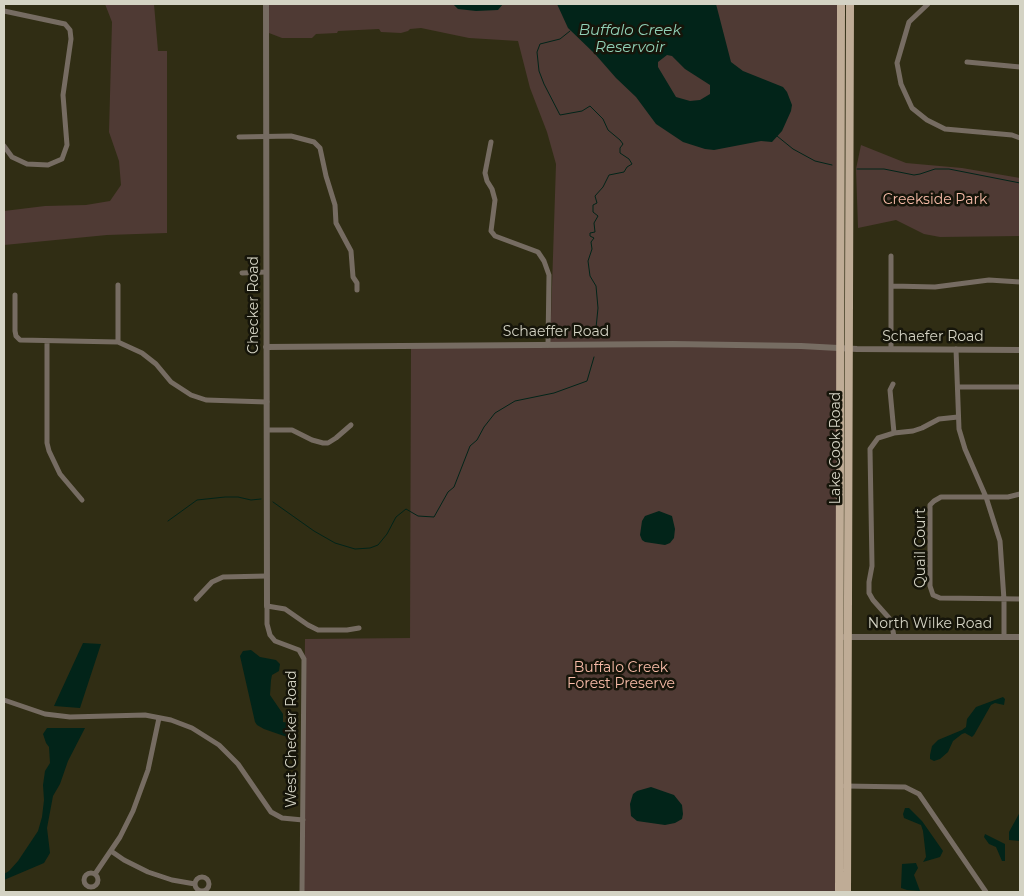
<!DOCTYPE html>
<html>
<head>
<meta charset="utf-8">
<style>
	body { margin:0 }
	#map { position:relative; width:1024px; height:896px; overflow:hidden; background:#302d14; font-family:Montserrat,sans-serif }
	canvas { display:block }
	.frame { position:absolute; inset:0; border:5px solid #d4d3c4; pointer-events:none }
</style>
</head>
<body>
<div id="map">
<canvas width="1024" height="896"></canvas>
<div class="frame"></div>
</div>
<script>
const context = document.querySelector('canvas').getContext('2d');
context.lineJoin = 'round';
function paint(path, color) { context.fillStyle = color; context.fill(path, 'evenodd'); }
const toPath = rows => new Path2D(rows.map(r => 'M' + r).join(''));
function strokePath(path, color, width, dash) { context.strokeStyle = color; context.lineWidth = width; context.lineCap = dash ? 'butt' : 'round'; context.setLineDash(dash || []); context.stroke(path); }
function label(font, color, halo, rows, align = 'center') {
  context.font = font + ' Montserrat,sans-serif'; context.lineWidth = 5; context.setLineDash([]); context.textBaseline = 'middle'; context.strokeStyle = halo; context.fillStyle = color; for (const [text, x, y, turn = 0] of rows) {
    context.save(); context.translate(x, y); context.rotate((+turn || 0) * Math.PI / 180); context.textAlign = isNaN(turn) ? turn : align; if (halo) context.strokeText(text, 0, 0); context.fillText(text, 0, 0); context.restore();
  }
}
paint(toPath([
	[105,4,154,4,158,51,167,51,167,233,107,235,4,245,4,211,45,206,86,205,110,201,121,185,119,161,109,132,112,22],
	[269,4,837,4,837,624,835,892,302,892,305,639,410,638,411,348,550,348,556,164,547,132,530,88,518,41,469,38,421,28,410,29,408,31,401,33,381,32,379,29,338,31,337,33,316,34,312,38,282,38,269,33],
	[861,145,906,163,962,168,1020,178,1020,236,940,237,924,234,896,220,858,228,856,169]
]), '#4f3a34');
paint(toPath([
	[453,4,503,4,498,10,476,11,458,9],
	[557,4,716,4,731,62,743,71,783,87,787,92,792,105,791,111,782,131,772,142,761,141,714,150,705,149,683,142,656,124,636,97,616,78,595,54,568,28],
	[667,55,672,56,685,69,710,85,710,94,700,100,690,101,676,97,658,67,658,62],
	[659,511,672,516,675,529,674,538,670,543,665,545,645,542,642,540,640,535,642,521,645,516],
	[83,643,101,644,80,708,54,706],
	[251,650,260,657,276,660,280,664,279,671,272,675,271,680,270,695,283,714,283,722,290,723,290,733,287,737,264,729,257,725,255,722,240,656,243,651],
	[1003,697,1005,699,1004,705,995,703,991,705,974,735,972,737,965,733,962,734,953,741,948,752,940,759,934,761,930,759,930,755,932,746,938,740,962,730,966,727,967,719,976,707],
	[47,728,85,728,68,761,60,784,53,796,47,828,50,853,44,863,4,880,4,874,9,871,18,861,38,831,42,817,44,800,43,785,45,771,50,763,49,747,46,743,43,734],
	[651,787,674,795,682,805,683,814,682,819,675,823,665,825,637,821,631,816,630,804,633,794,637,791],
	[905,808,909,808,922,821,943,851,940,857,923,862,926,857,923,831,921,825,904,818,903,814],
	[1020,812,1020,841,1009,840,1009,832],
	[985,834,1005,844,1005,861,1002,861,996,847,989,844,984,837],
	[916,863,918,868,914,875,920,891,907,890,901,888,902,864]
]), '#022419');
strokePath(toPath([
	[570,31,560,39,540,44,537,52,539,71,544,84,560,115,582,111,590,106,603,119,608,130,620,140,623,144,620,148,620,153,629,159,632,164,627,167,624,172,609,175,603,187,595,196,597,203,593,205,593,212,598,216,594,223,595,232,590,233,590,236,594,238,591,242,592,249,588,261,590,276,596,286,598,308,595,338],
	[777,136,793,149,815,161,832,165],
	[857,169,884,169,914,175,920,174,935,169,949,169,1020,183],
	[273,502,314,531,335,543,355,549,370,548,378,545,387,534,396,517,406,509,418,516,434,517,448,492,454,487,470,446,477,440,484,427,495,413,515,401,554,393,587,381,594,357],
	[168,521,197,500,225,497,238,497,251,500,261,499]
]), '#022419', 1);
strokePath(toPath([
	[928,4,909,22,897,63,901,84,912,108,927,120,945,129,1012,135,1020,138],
	[4,11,65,24,70,30,71,39,63,95,67,145,62,159,48,165,27,164,12,157,4,146],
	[967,62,1020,67],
	[239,137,291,136,314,142,320,148,326,176,335,205,336,223,351,251,353,277,357,283,357,290],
	[491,142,485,173,487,181,492,189,495,200,491,231,495,236,538,252,544,261,549,275,548,345],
	[242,273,266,272],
	[118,285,118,342],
	[892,286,935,287,989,280,1020,282],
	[15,295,15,331,16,336,20,340,118,342,142,353,156,364,171,382,191,395,206,400,267,402],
	[47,341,47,443,49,451,60,474,82,500],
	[891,349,891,256],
	[956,349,959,429,965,449,986,497,1000,541,1004,600,1004,637],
	[893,384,890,390,894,433],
	[958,387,1020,387],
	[267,430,292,430,312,440,323,443,328,443,336,438,351,425],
	[1020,494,1008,497,941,497,934,501,930,505,930,586,933,595,940,598,1020,599],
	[196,599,212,582,223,577,267,576],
	[894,637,892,625,889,618,873,600,869,593,869,582,872,566,870,449,878,438,894,433,913,431,922,428,939,419,958,417],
	[4,700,45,714,70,717,145,715,171,720,192,728,219,745,238,764,271,812,282,818,303,820],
	[845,786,905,787,919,794,986,892],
	[111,851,124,860,148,872,172,880,195,884],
	'84 880a7 7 0 1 1 14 0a7 7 0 1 1-14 0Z',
	[95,874,120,837,133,811,148,770,159,718],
	'195 884a7 7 0 1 1 14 0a7 7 0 1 1-14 0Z',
	[302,892,304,659,299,650,275,641,270,635,267,624,267,606,285,609,308,625,318,630,347,630,359,628]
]), '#766c62', 5);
strokePath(toPath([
	[266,4,267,606],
	[266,347,673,344,801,346,857,349,1020,350],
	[844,637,1020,637]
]), '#766c62', 6);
strokePath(toPath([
	[839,892,841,4],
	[847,892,850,4]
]), '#bfac96', 8);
label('14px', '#f8bca8', '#16150a', [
	["Creekside Park",935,200],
	["Buffalo Creek",621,668],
	["Forest Preserve",621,684]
]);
label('14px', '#d4d3c4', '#16150a', [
	["Checker Road",254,305,-90],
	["Schaeffer Road",556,332],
	["Schaefer Road",933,337],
	["Lake Cook Road",836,448,-90],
	["Quail Court",921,548,-90],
	["North Wilke Road",930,624],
	["West Checker Road",292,739,-90]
]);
label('italic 15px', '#91d1b7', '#16150a', [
	["Buffalo Creek",630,31],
	["Reservoir",630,48]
]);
</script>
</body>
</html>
